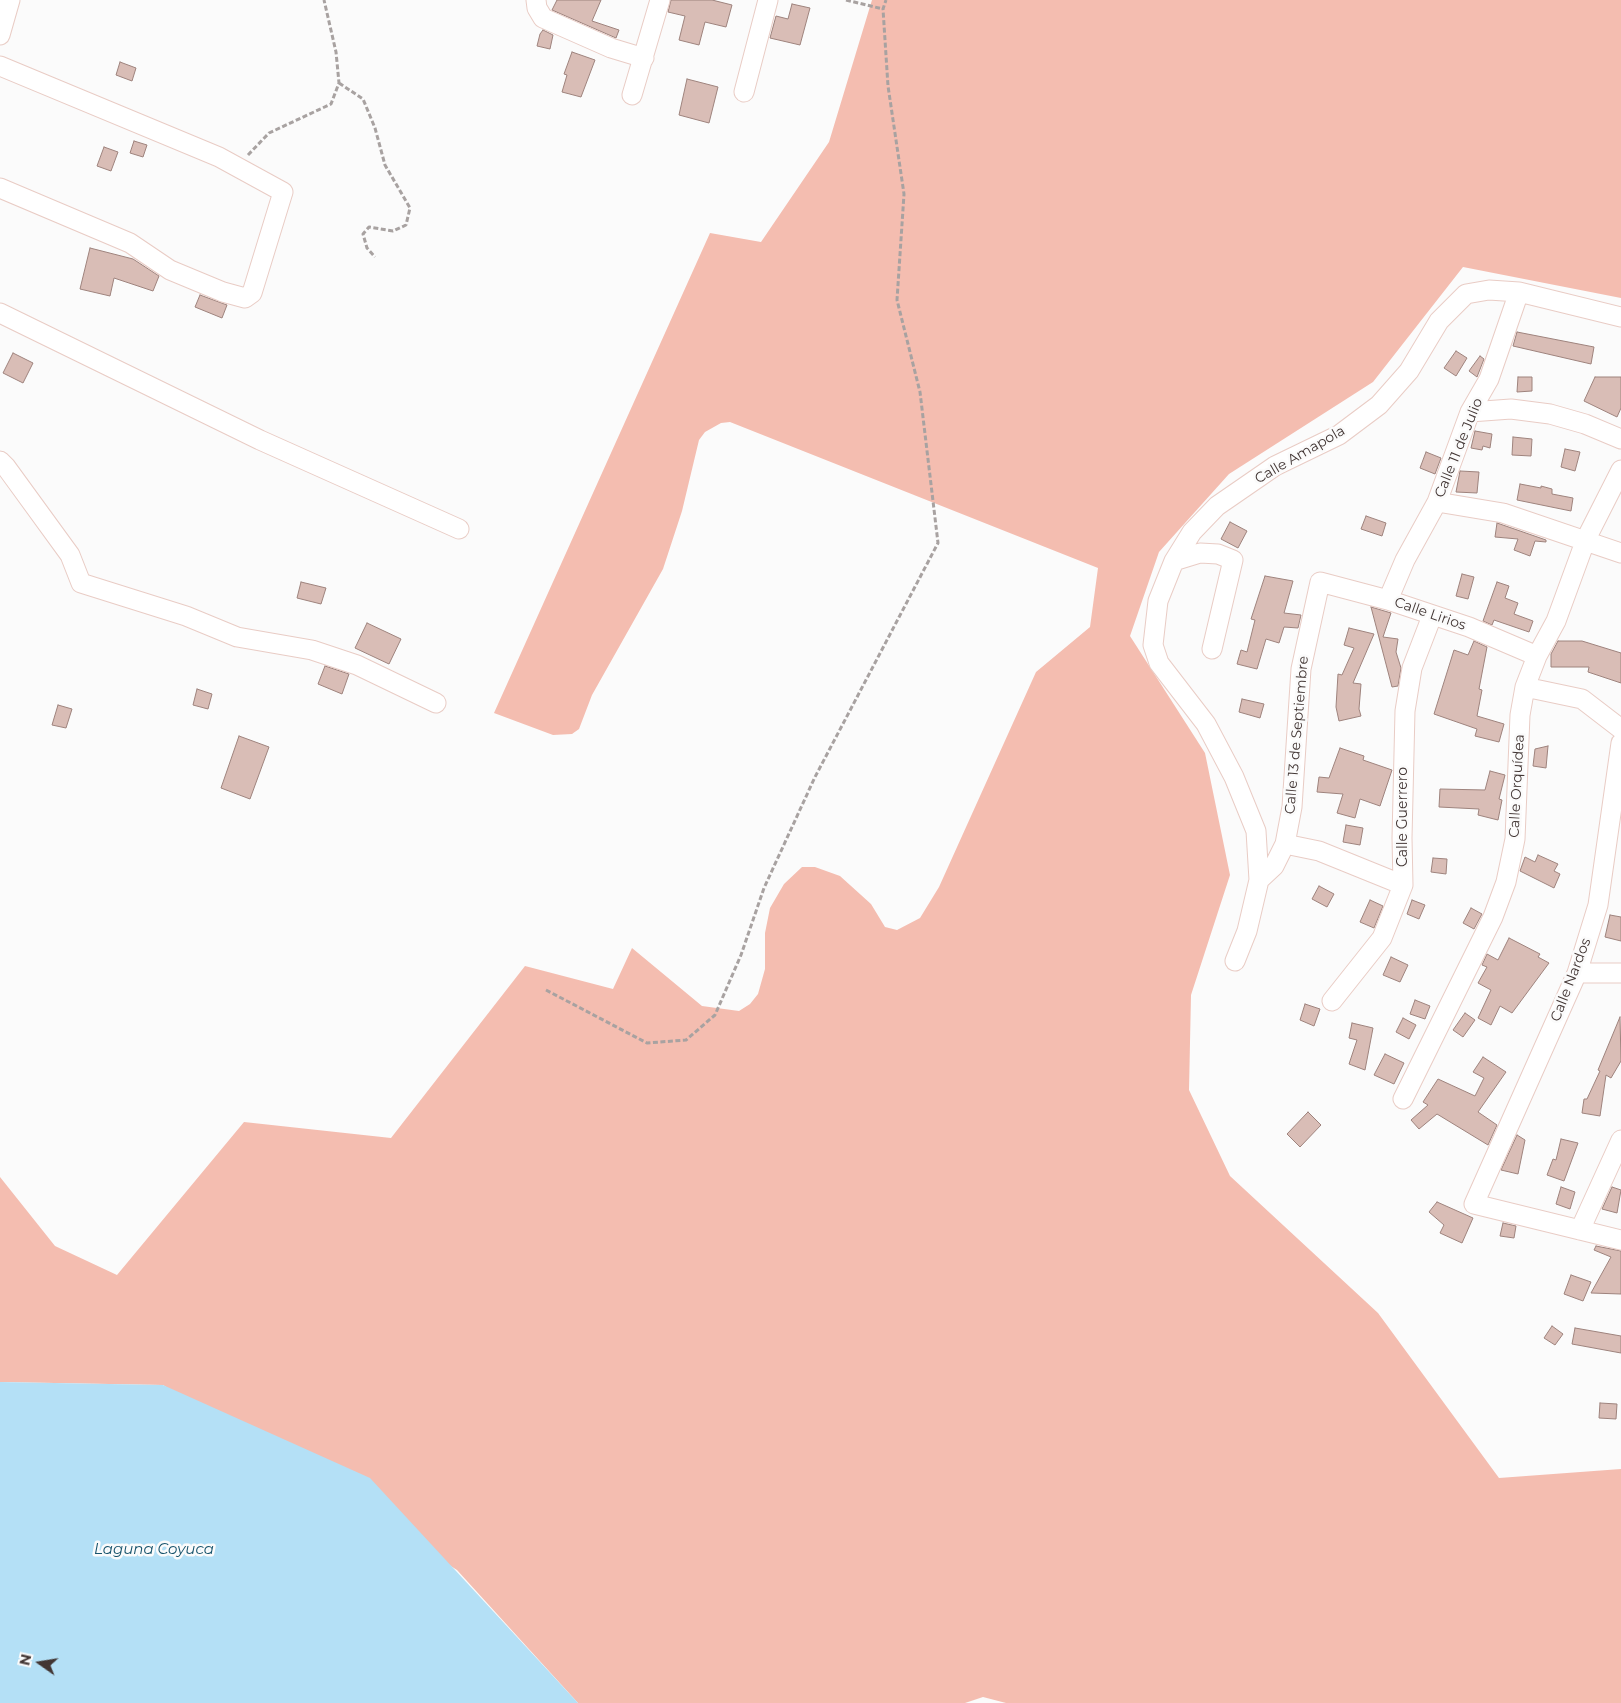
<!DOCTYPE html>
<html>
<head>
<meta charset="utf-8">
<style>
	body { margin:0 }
	#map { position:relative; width:1621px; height:1703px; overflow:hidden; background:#fbfbfb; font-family:Montserrat,sans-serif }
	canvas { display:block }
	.north { position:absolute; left:15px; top:1638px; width:50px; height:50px; -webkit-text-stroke:4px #fbfbfb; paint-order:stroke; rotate:283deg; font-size:14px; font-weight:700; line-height:20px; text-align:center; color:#423634 }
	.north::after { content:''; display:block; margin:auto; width:18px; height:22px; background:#423634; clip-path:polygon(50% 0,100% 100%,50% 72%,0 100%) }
</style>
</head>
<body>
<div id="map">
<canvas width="1621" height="1703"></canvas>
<div class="north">N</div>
</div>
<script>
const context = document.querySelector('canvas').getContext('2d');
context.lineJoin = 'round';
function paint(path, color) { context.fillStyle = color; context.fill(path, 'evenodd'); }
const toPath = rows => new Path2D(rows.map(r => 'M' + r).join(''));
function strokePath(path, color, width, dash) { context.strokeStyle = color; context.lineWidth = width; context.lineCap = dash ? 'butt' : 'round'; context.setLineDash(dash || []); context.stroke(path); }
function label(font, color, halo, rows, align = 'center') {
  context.font = font + ' Montserrat,sans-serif'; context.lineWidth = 5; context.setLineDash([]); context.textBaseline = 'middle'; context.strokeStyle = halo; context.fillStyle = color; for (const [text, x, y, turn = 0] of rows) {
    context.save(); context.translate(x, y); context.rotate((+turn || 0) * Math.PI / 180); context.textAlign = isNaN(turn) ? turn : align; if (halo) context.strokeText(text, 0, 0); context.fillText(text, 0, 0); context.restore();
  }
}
paint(toPath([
	[872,0,1621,0,1621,298,1463,267,1373,382,1229,474,1159,552,1130,636,1205,753,1230,875,1191,995,1189,1090,1230,1176,1378,1313,1499,1478,1621,1469,1621,1703,1006,1703,983,1697,965,1703,578,1703,457,1570,163,1385,0,1382,0,1177,55,1246,117,1275,244,1122,391,1138,525,966,613,989,632,948,702,1006,739,1011,750,1004,758,994,765,969,765,933,770,908,784,884,802,867,815,867,840,876,871,904,885,927,897,930,920,918,939,887,1036,672,1090,627,1098,568,730,422,721,423,705,432,699,440,682,511,663,569,592,695,579,729,572,734,553,735,494,713,710,233,761,242,829,142]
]), '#f4bdb0');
paint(toPath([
	[0,1382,163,1385,370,1478,578,1703,0,1703]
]), '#b4e0f6');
const building = toPath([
	[557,0,601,0,592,21,619,30,616,38,552,10,557,0],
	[671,0,712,0,732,5,726,27,705,22,699,45,679,40,685,16,668,12,671,0],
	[792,4,810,8,800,45,770,38,776,16,788,19,792,4],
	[543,30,553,35,550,49,537,46,540,34,543,30],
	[572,52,595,60,581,97,562,92,567,75,564,74,572,52],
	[120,62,136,68,132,81,116,75,120,62],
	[687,79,718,87,709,123,679,115,687,79],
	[134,141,147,145,143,157,130,153,134,141],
	[104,147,118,152,111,171,97,166,104,147],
	[90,248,133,259,159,276,153,291,114,278,110,296,80,289,90,248],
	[200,295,227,305,222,318,195,307,200,295],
	[1517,332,1594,347,1591,364,1513,346,1517,332],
	[1456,351,1467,358,1456,376,1444,368,1456,351],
	[13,353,33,363,23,383,3,373,13,353],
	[1480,356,1484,359,1477,377,1469,371,1480,356],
	[1518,377,1532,377,1532,391,1517,392,1518,377],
	[1595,377,1621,377,1621,408,1617,417,1584,401,1595,377],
	[1475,431,1492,434,1490,448,1483,446,1482,450,1471,448,1475,431],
	[1513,437,1532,439,1531,456,1512,455,1513,437],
	[1565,449,1580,452,1575,471,1561,467,1565,449],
	[1426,452,1441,458,1435,474,1420,468,1426,452],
	[1460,471,1479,472,1477,493,1456,492,1460,471],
	[1520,484,1541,488,1541,486,1552,489,1552,494,1573,498,1571,511,1517,500,1520,484],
	[1366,516,1386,523,1382,536,1361,529,1366,516],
	[1230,522,1247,531,1238,548,1221,539,1230,522],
	[1497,523,1546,540,1546,542,1535,541,1530,556,1514,550,1518,539,1495,537,1497,523],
	[1462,574,1474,577,1468,599,1456,596,1462,574],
	[1265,576,1293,581,1284,613,1301,615,1298,628,1284,627,1279,643,1266,639,1257,669,1237,664,1241,650,1247,652,1255,620,1251,619,1265,576],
	[301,582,326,588,321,604,297,598,301,582],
	[1497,582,1509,586,1505,598,1518,603,1514,614,1533,621,1529,632,1494,620,1492,625,1483,621,1497,582],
	[1371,607,1391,613,1383,637,1398,639,1396,652,1401,668,1398,686,1392,687,1371,607],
	[367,623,401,639,389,664,355,648,367,623],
	[1349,628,1374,634,1353,683,1361,684,1359,709,1361,716,1339,721,1336,707,1338,674,1342,675,1354,648,1344,645,1349,628],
	[1474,641,1487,647,1479,689,1482,690,1477,716,1504,724,1499,742,1475,736,1477,729,1434,714,1454,650,1468,655,1474,641],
	[1558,641,1582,641,1621,653,1621,683,1588,672,1589,667,1551,667,1551,654,1558,641],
	[325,666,349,674,342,694,318,684,325,666],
	[197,689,212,694,208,709,193,705,197,689],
	[1242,699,1264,704,1260,718,1239,712,1242,699],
	[58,705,72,709,66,728,52,725,58,705],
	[239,736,269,747,250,799,221,788,239,736],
	[1548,746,1546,768,1533,766,1535,749,1548,746],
	[1340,748,1364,756,1363,760,1392,770,1380,806,1360,799,1355,818,1337,813,1343,794,1317,792,1319,777,1329,778,1340,748],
	[1490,771,1505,775,1499,799,1502,800,1498,820,1478,815,1479,809,1439,807,1440,789,1485,790,1490,771],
	[1346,825,1363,828,1360,845,1343,842,1346,825],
	[1538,855,1558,864,1554,871,1560,874,1554,888,1520,871,1525,857,1535,862,1538,855],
	[1433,858,1447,859,1446,874,1431,872,1433,858],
	[1319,886,1334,894,1327,907,1312,899,1319,886],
	[1370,900,1383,906,1374,928,1360,922,1370,900],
	[1412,900,1425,905,1419,919,1407,914,1412,900],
	[1471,908,1482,914,1474,929,1463,923,1471,908],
	[1610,915,1621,917,1621,941,1605,937,1610,915],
	[1509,938,1540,954,1538,957,1549,963,1512,1013,1500,1006,1491,1025,1478,1018,1491,990,1478,983,1487,967,1482,965,1487,954,1498,960,1509,938],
	[1391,957,1408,965,1400,982,1383,975,1391,957],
	[1415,1000,1430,1006,1425,1019,1410,1014,1415,1000],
	[1305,1004,1320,1009,1314,1026,1300,1020,1305,1004],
	[1465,1013,1475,1020,1463,1037,1453,1030,1465,1013],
	[1620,1017,1621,1061,1611,1078,1606,1075,1600,1116,1582,1113,1584,1099,1587,1099,1600,1071,1598,1070,1620,1017],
	[1403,1018,1416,1025,1409,1039,1396,1032,1403,1018],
	[1352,1023,1373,1028,1365,1070,1349,1064,1357,1040,1349,1038,1352,1023],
	[1385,1054,1404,1063,1394,1084,1374,1075,1385,1054],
	[1483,1057,1506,1072,1478,1112,1497,1125,1488,1145,1437,1114,1419,1129,1411,1120,1428,1105,1423,1102,1438,1079,1475,1096,1484,1078,1473,1072,1483,1057],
	[1308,1112,1321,1125,1300,1147,1287,1134,1308,1112],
	[1517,1135,1525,1140,1518,1174,1501,1170,1517,1135],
	[1561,1139,1578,1143,1564,1181,1547,1175,1553,1159,1556,1160,1561,1139],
	[1561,1187,1575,1192,1570,1209,1556,1204,1561,1187],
	[1612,1187,1621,1190,1617,1213,1602,1209,1612,1187],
	[1437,1202,1473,1218,1462,1243,1440,1233,1444,1225,1429,1212,1437,1202],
	[1503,1223,1516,1226,1514,1238,1500,1236,1503,1223],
	[1596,1246,1621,1251,1621,1294,1591,1293,1611,1257,1594,1250,1596,1246],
	[1571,1275,1591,1282,1583,1301,1564,1294,1571,1275],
	[1552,1326,1563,1334,1555,1345,1544,1338,1552,1326],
	[1575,1328,1621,1336,1621,1353,1572,1344,1575,1328],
	[1600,1403,1617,1404,1616,1419,1599,1418,1600,1403]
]);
paint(building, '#d9bdb6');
strokePath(building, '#9e837d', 1);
const minor = toPath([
	[536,0,537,8,543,18,611,48,644,58],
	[0,35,10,0],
	[0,66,219,157,283,192,252,293,245,298,223,292,170,270,130,243,0,188],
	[744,92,768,0],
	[632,95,660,0],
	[0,313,260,440,459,529],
	[1470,412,1511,409,1550,414,1585,424,1621,439],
	[0,461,6,467,70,555,81,583,186,616,237,637,312,650,357,665,436,703],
	[1437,502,1503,513,1621,553],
	[1174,561,1200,553,1218,554,1233,560,1212,649],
	[1388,600,1405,560,1437,502,1470,412,1489,379,1519,292],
	[1525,687,1582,699,1621,729],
	[1621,743,1598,905,1577,973,1474,1204,1621,1240],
	[1285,844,1319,851,1403,885],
	[1259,880,1274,866,1285,844,1292,807,1301,669,1320,582,1388,600,1469,627,1537,656],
	[1235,961,1247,931,1259,880,1256,831,1234,777,1206,724,1159,663,1153,645,1158,601,1174,561,1192,532,1217,506,1275,466,1339,435,1379,405,1409,371,1439,321,1466,294,1489,290,1519,292,1621,317],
	[1577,973,1621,973],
	[1332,1001,1382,938,1403,885,1402,838,1405,711,1412,668,1432,616],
	[1403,1099,1493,917,1506,882,1515,839,1520,715,1525,687,1537,656,1556,621,1586,539,1621,470],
	[1580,1230,1621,1140]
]);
strokePath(minor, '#e9ccc5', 21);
strokePath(toPath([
	[846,0,883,9],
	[339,83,363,99,375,128,385,165,410,208,406,225,393,231,369,227,363,234,367,248,375,257],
	[248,155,269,133,331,104,339,83,336,52,324,0],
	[546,990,647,1043,686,1040,715,1015,741,955,764,888,815,777,938,543,920,392,897,300,904,194,888,86,883,9,886,0]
]), '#a8a2a1', 3, [5, 2.5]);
strokePath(minor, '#fff', 19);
label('14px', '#423634', '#fbfbfb', [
	["Calle 11 de Julio",1459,448,-68],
	["Calle Amapola",1300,455,-30],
	["Calle Lirios",1430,614,19],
	["Calle 13 de Septiembre",1297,735,-85],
	["Calle Orquídea",1517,786,-87],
	["Calle Guerrero",1403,817,-90],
	["Calle Nardos",1571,980,-69]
]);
label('italic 15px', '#16536c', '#fbfbfb', [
	["Laguna Coyuca",154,1550]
]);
</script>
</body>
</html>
